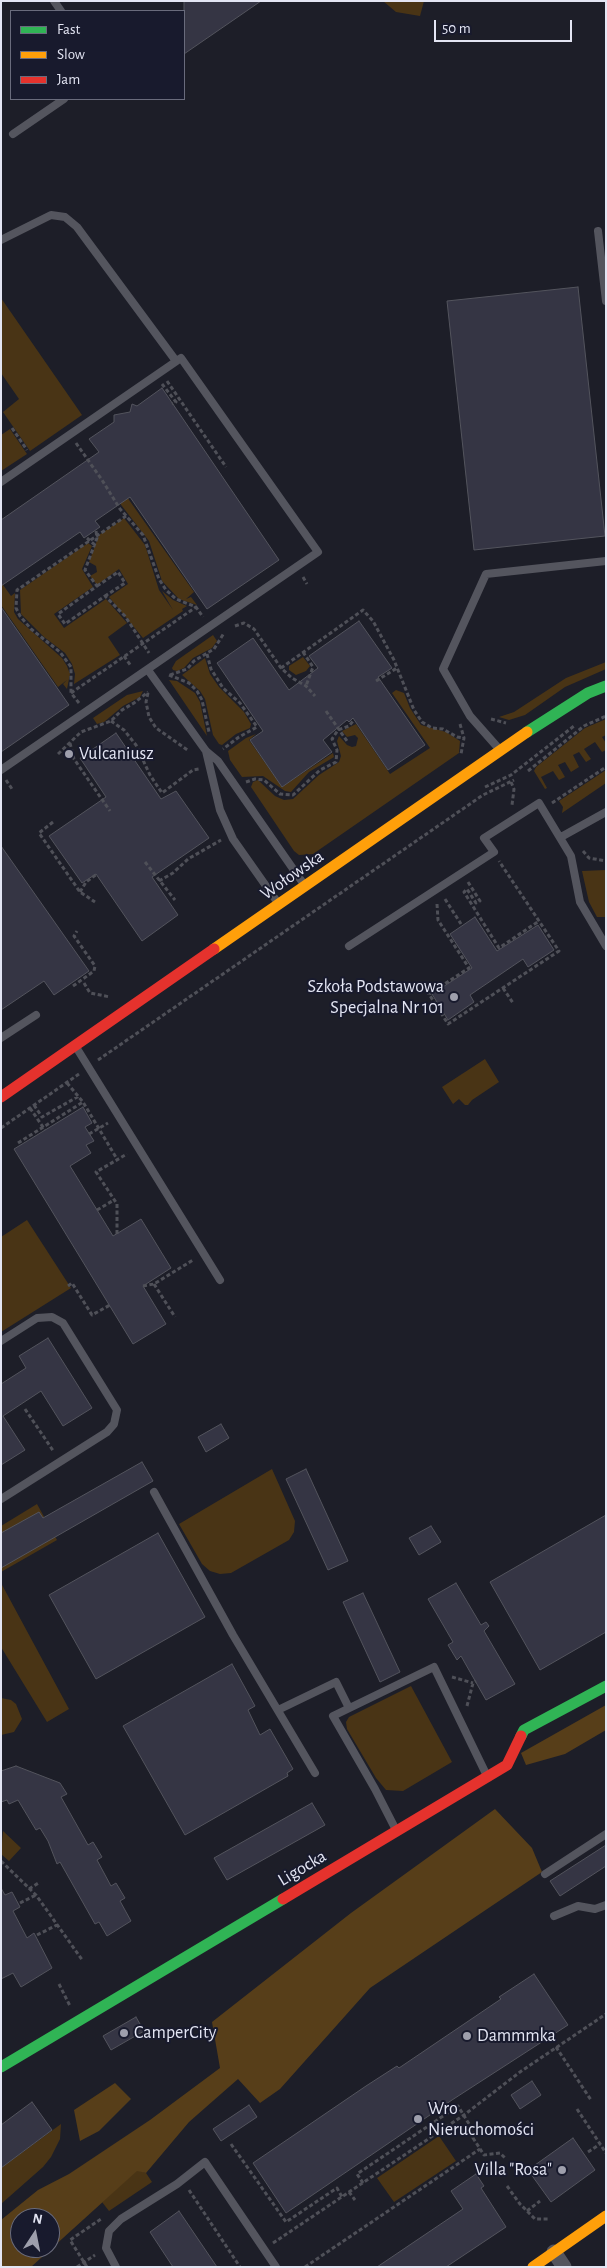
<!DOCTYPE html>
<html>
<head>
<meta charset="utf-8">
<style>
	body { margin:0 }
	#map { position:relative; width:607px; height:2268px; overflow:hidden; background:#1d1e28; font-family:"Alegreya Sans",sans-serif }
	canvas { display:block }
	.frame { position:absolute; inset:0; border:2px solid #e3e5f3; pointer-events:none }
	.legend { position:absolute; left:10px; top:10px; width:175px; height:90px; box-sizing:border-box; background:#181a2d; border:1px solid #696b7c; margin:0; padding:6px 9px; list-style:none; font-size:15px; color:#e3e5f3 }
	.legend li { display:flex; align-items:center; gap:10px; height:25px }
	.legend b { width:25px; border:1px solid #696b7c }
	.north { position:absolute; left:10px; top:2208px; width:50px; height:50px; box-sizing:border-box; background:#181a2d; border:1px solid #696b7c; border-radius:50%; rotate:11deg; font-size:14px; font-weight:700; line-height:20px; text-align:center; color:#e3e5f3 }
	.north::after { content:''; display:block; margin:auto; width:18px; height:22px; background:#9e9fac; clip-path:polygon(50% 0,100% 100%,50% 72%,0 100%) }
	.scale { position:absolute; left:434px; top:20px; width:138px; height:22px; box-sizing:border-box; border:2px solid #e3e5f3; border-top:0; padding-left:6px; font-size:15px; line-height:18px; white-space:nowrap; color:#e3e5f3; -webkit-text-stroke:4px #181a2d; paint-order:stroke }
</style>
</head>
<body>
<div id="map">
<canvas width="607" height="2268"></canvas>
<div class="frame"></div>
<ul class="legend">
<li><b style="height:6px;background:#30b455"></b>Fast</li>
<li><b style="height:6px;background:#ff9f0a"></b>Slow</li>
<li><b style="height:6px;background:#e5322d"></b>Jam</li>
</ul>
<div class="north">N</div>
<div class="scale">50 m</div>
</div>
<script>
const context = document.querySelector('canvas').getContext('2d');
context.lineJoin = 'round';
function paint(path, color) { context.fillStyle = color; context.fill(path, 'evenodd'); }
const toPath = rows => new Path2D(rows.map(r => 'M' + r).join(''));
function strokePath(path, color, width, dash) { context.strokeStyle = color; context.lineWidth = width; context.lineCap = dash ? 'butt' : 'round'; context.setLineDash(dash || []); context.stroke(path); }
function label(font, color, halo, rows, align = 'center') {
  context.font = font + ' "Alegreya Sans",sans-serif'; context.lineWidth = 4; context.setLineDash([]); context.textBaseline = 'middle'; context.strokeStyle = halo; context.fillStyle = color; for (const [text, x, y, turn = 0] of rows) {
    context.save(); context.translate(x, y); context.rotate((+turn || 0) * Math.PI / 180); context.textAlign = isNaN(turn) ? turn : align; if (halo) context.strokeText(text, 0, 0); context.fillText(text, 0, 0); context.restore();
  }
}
paint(toPath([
	[383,1,424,1,420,16,396,12],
	[1,298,82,415,30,451,3,412,19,399,1,373],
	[10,429,27,454,1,471,1,435],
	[115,480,194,592,186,599,191,597,197,605,179,599,162,581,149,541,115,497],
	[124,518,145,545,159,590,173,610,162,591,173,600,187,606,182,609,183,611,143,638,109,597,128,584,119,569,97,585,90,576,97,572,96,566,89,562,99,535],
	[88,543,92,546,82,569,93,587,54,614,64,628,106,599,127,623,108,637,120,655,74,684,75,674,72,664,65,653,44,637,21,614,20,590],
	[1,582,11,596,15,593,14,612,18,619,62,658,67,666,70,674,67,689,63,684,67,680,58,687,1,605],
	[213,635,217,641,212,648,193,658,184,668,177,671,173,670,172,668,176,661],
	[303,657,310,666,306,671,296,675,289,670,289,666],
	[205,658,210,674,219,687,244,712,251,724,250,728,236,734,222,745,219,744,213,735,205,699,200,691,182,675],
	[606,662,606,669,565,687,525,715,509,720,499,717,514,712,566,678],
	[169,680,177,681,195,693,200,702,207,736],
	[396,690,404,693,410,708,421,725,446,732,460,741,459,753,313,854,299,855,294,851,251,787,253,782,258,780,275,796,284,800,293,799,319,775,339,762,341,756,337,741,339,736,347,745,352,747,356,746,358,738,355,735,347,737,342,731,356,724,390,774,430,748,392,693],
	[143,691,140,697,123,706,104,722,97,724,93,718,127,695],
	[606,719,606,735,602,737,606,743,606,750,602,752,595,742,584,749,591,759,586,762,579,752,573,755,579,767,571,772,565,762,558,765,565,777,559,780,553,771,541,777,547,788,545,789,534,771,536,767,585,728],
	[256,734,249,740,282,787,333,753,334,757,309,772,291,792,285,791,263,776,242,777,230,760,228,751,246,738],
	[606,770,606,783,562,813,563,807,559,801],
	[606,870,606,917,597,917,589,902,582,871],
	[485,1059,499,1082,472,1100,468,1105,465,1105,459,1099,453,1104,442,1087],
	[27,1220,71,1288,1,1332,1,1237],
	[272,1469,295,1521,294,1532,289,1540,231,1573,220,1574,210,1571,202,1564,179,1524],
	[37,1504,57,1540,1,1572,1,1526],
	[1,1583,69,1709,47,1722,1,1647],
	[411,1686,452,1762,403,1791,386,1790,376,1778,347,1729,346,1722,349,1717],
	[1,1698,11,1700,16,1704,22,1719,14,1732,1,1735],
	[3,1831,21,1848,9,1861,1,1854],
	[61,2124,60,2139,51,2157,43,2167,1,2204,1,2168],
	[439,2136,456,2161,394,2202,377,2178],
	[137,2170,146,2173,152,2182,109,2211,102,2202]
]), '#493415');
paint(toPath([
	[606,1705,606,1730,565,1754,526,1765,521,1753],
	[495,1809,532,1848,542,1872,370,1988,280,2089,260,2103,238,2079,189,2122,146,2173,137,2171,31,2267,1,2267,1,2220,38,2190,69,2174,150,2120,220,2068,212,2022,351,1913],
	[20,2218,50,2218,50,2248,20,2248],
	[115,2083,131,2099,99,2131,80,2141,74,2110]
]), '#573e19');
const building = toPath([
	[184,1,261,1,184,54,184,1],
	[578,287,605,536,474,550,447,301,578,287],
	[162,388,279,560,207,609,130,497,95,521,100,527,84,538,80,532,1,586,1,520,99,452,89,439,114,422,114,415,130,412,132,404,137,406,162,388],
	[1,607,69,705,1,752,1,607],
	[359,621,392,668,378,677,425,745,388,770,353,718,349,722,347,720,323,740,332,752,282,787,250,740,263,731,217,663,253,638,289,690,318,668,309,656,359,621],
	[116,733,161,799,176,791,209,838,152,877,178,915,142,941,96,874,82,883,49,836,106,797,80,758,116,733],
	[1,846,89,971,54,995,44,981,1,1010,1,846],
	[475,917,497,951,538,925,554,950,528,967,523,959,470,995,474,1002,448,1020,432,994,472,968,450,934,475,917],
	[83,1107,92,1123,85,1127,94,1141,86,1145,91,1153,70,1166,113,1236,141,1219,171,1268,143,1286,166,1324,133,1344,14,1149,83,1107],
	[48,1338,92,1408,63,1426,41,1391,3,1416,25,1450,1,1465,1,1384,26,1368,19,1356,48,1338],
	[221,1424,229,1438,206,1452,198,1437,221,1424],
	[142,1462,153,1481,1,1568,1,1533,39,1512,43,1518,142,1462],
	[306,1469,348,1561,328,1570,286,1479,306,1469],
	[606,1515,606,1632,540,1670,490,1582,606,1515],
	[431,1526,441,1542,419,1555,409,1538,431,1526],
	[158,1533,205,1617,96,1679,49,1595,158,1533],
	[456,1583,481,1625,486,1622,489,1626,484,1631,515,1684,486,1700,461,1656,457,1660,448,1645,453,1642,428,1599,456,1583],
	[363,1593,400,1672,380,1682,343,1602,363,1593],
	[232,1664,255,1706,248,1710,260,1735,270,1729,293,1769,287,1773,288,1776,185,1835,123,1726,232,1664],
	[16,1766,60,1783,67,1794,61,1797,88,1845,93,1842,102,1857,97,1860,111,1886,116,1883,125,1898,120,1901,131,1921,107,1936,99,1922,95,1924,60,1862,57,1864,48,1841,40,1828,36,1830,18,1800,9,1804,7,1800,1,1802,1,1771,16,1766],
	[312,1803,325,1825,227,1880,214,1858,312,1803],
	[606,1845,606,1866,560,1896,550,1881,606,1845],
	[1,1888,5,1895,12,1892,20,1907,13,1911,27,1938,34,1933,52,1968,21,1987,13,1973,1,1979,1,1888],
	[534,1974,568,2025,452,2100,286,2213,253,2163,366,2086,397,2066,399,2068,501,1999,499,1997,534,1974],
	[136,2017,144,2031,111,2050,103,2036,136,2017],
	[532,2081,541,2095,520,2109,511,2095,532,2081],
	[32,2102,52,2130,1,2168,1,2125,32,2102],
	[249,2105,257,2117,221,2141,213,2129,249,2105],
	[573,2138,595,2170,551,2202,528,2170,573,2138],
	[476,2174,484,2186,481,2188,506,2227,446,2267,377,2267,463,2209,451,2191,476,2174],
	[179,2211,217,2267,173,2267,150,2232,179,2211]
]);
paint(building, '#353544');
strokePath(building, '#53545d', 1);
strokePath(toPath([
	[167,381,226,467],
	[162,384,176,402,172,404],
	[12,428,27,450],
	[76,443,102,480,120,509,143,535,159,579,166,590,176,599,196,607,203,617],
	[96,531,97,538,85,570,97,586,58,614,65,624,105,596,125,616,149,653],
	[87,538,95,545],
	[303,577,307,584],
	[97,586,118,572,125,583,105,596],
	[235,626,244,623,254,629,281,668,292,678,306,686,315,696],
	[303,652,313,667,306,686],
	[207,654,211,669,223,688,240,703,257,727,239,737,223,749],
	[124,656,131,666],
	[281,668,363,610,373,621,394,660,414,710,422,722,432,728,443,729,457,737,464,738],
	[169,675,189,683,197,691,202,700,209,732],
	[170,675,187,669,194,661,214,649,224,633],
	[376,681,397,668],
	[71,693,196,607],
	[148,693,146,702,149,717,156,728,189,751],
	[79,703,71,693,71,667,60,652,31,629,20,616,16,608,17,590,126,516],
	[326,711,347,741],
	[491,719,506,723],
	[111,721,124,730,136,745,150,775,162,793,193,770,199,769],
	[460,724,464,738,461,754],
	[70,743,74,759,110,811],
	[58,754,81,732,111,721,122,710,134,703,148,692],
	[528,771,584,726,606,716],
	[6,780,12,789],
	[246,782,255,779,264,780,280,794,293,795,320,770,336,762,337,750,332,739,338,730,349,726,353,721],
	[511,782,514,789,512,805],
	[485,787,511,775,574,726],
	[552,803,606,767],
	[53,822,39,833,80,892,95,902],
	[583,851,589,858,606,861],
	[145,862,175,900],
	[159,881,173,873,188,859,221,840],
	[468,882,480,901,476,903,467,889,464,892,499,948,539,921],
	[80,892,86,882,97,874],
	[445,899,461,924],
	[437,904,438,920,469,968,429,994,448,1024,559,951,499,861],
	[84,983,90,993,110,997],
	[423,985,429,994],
	[73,986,94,971,95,966,74,936,77,931],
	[503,988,513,1003],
	[98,1060,483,795,514,780],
	[67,1083,83,1102,117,1159],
	[34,1105,42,1117,79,1096],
	[30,1108,45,1130],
	[1,1128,79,1074],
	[89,1134,108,1123],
	[18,1143,83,1102],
	[97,1210,114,1200],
	[117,1234,117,1204,96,1172,127,1154],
	[154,1284,175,1317],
	[68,1286,72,1283,92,1315,110,1305],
	[143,1286,154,1284,193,1260],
	[25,1409,54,1452],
	[452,1677,473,1683],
	[467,1706,473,1683,476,1681],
	[1,1861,36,1895,83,1961],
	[29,1889,40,1882],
	[20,1903,36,1895],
	[37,1935,57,1925],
	[59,1984,70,2006],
	[556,2047,591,2100],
	[577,2109,606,2153],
	[231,2144,286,2222,337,2188,342,2197],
	[588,2152,600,2144],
	[363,2183,357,2174,458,2106,474,2132,473,2138,484,2155,500,2153,505,2158],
	[507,2186,520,2204,535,2219,548,2219],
	[189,2190,240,2267],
	[349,2192,355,2200],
	[527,2211,540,2201],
	[273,2243,464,2115,520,2072,606,2014],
	[77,2267,95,2255],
	[87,2267,70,2240,101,2219],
	[305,2267,480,2149]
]), '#4f5058', 3, [4, 2.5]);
strokePath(toPath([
	[54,1,61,11],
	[13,134,64,99],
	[598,231,606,301],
	[1,240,51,215,65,217,77,227,176,361],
	[1,482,181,358,318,552,1,770],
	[148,670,206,751,218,761,305,886],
	[500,750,470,716,443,669,486,574,606,561],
	[206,751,220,810,233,839,278,903],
	[561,837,606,812],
	[349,946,494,852,484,838,539,803,571,856,580,902,606,946],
	[1,1038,36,1015],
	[76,1047,220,1280],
	[1,1341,37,1318,52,1317,63,1323,117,1410,114,1424,107,1432,1,1499],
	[154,1492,233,1635,315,1773],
	[278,1710,336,1682,349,1708],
	[396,1830,375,1789,333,1716,434,1667,488,1778],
	[545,1874,606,1834],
	[554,1916,578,1906,595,1909,606,1905],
	[116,2267,106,2248,109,2231,121,2219,177,2184,205,2162,276,2267]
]), '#54555e', 8);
strokePath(toPath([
	[554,2252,564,2267]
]), '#54555e', 15);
strokePath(toPath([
	[527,732,588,693,606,686],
	[521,1736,524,1730,606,1686],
	[1,2067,283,1899]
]), '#30b455', 11);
strokePath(toPath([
	[214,949,527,732],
	[533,2267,606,2216]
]), '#ff9f0a', 11);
strokePath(toPath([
	[1,1097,214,949],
	[283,1899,507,1765,521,1736]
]), '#e5322d', 11);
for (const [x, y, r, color] of [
	[69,754,5,"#9e9fac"],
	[454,997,5,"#9e9fac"],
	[124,2033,5,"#9e9fac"],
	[467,2036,5,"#9e9fac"],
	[418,2119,5,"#9e9fac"],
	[562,2170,5,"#9e9fac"]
]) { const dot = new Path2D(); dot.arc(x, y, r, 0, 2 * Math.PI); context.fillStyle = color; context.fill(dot); strokePath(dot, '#181a2d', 2); }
label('18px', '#e3e5f3', '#181a2d', [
	["Vulcaniusz",79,754],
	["Szkoła Podstawowa",444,987,"right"],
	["Specjalna Nr 101",444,1008,"right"],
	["CamperCity",134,2033],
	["Dammmka",477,2036],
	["Wro",428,2109],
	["Nieruchomości",428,2130],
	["Villa \"Rosa\"",552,2170,"right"]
], 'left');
label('18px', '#e3e5f3', '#181a2d', [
	["Wołowska",292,875,-35],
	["Ligocka",302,1868,-31]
]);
</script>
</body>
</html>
